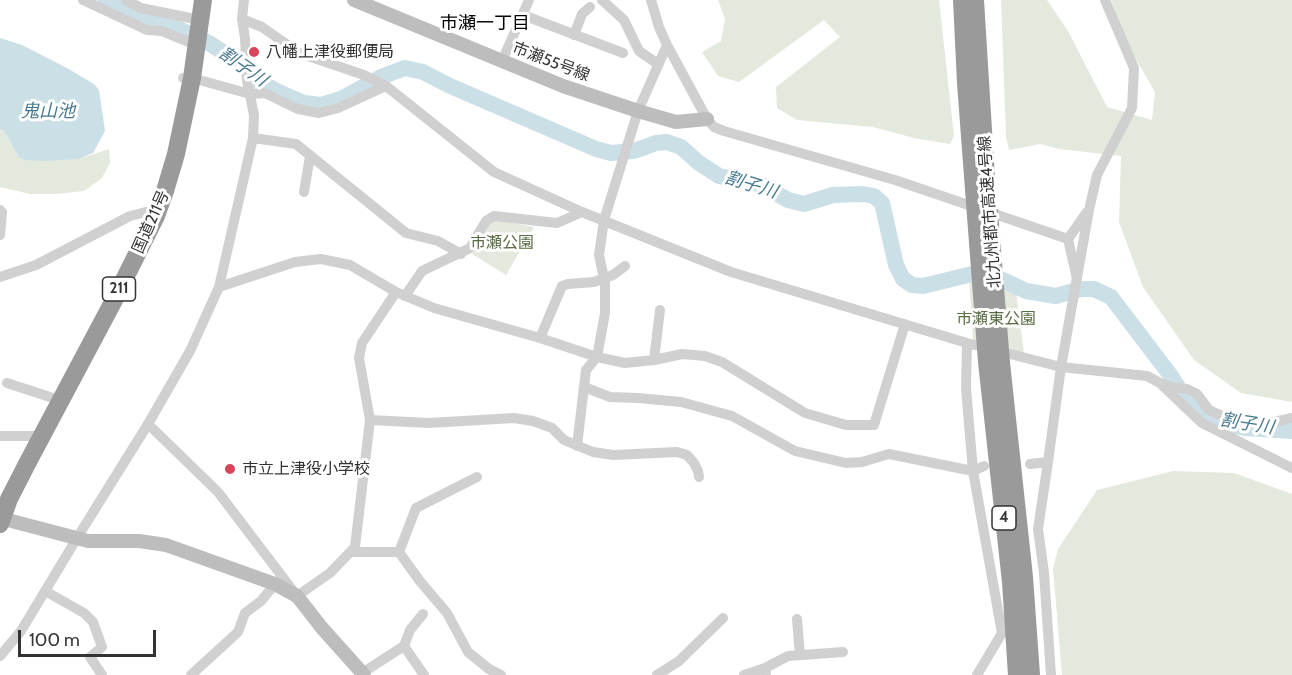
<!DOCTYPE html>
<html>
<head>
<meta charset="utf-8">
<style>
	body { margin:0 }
	#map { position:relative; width:1292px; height:675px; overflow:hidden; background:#fff; font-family:Cabin,sans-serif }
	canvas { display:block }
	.scale { position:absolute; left:18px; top:630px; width:138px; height:27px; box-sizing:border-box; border:3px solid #333; border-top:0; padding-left:8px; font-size:18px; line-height:21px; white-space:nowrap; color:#333; -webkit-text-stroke:4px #fff; paint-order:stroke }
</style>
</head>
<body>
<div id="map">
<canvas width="1292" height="675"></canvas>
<div class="scale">100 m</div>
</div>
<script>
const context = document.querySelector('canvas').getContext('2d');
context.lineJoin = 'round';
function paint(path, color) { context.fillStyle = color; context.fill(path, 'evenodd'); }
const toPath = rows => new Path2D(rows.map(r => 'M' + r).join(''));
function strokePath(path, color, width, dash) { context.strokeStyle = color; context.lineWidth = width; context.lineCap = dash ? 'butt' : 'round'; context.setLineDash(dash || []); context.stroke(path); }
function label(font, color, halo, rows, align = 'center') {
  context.font = font + ' Cabin,"Noto Sans JP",sans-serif'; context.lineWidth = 6; context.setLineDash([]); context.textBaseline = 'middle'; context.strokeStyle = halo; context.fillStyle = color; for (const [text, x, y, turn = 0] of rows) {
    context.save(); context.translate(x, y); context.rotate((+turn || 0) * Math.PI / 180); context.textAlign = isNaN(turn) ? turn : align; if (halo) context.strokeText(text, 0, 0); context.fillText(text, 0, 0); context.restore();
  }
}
paint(toPath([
	[718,0,939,0,954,136,950,144,914,138,873,127,797,120,777,108,776,87,840,37,824,20,739,82,718,76,702,52,721,41,725,19],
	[1001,0,1047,0,1068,31,1107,107,1152,120,1155,92,1129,47,1111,0,1292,0,1292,402,1241,393,1194,360,1143,287,1119,222,1121,156,1059,149,1040,144,1009,150,1006,137],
	[0,129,4,131,9,139,19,158,25,160,79,159,109,149,110,163,102,178,84,191,56,194,30,194,0,187],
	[497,220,534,227,506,275,472,254,490,224],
	[969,277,987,278,1003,284,1016,291,1024,354,973,340],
	[1173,471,1234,473,1292,494,1292,675,1062,675,1053,568,1058,549,1097,490]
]), '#e4e9dd');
paint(toPath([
	[0,38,22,45,67,68,94,84,99,90,105,131,93,153,79,159,45,161,25,160,19,158,9,139,4,131,0,129]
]), '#cbdfe7');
strokePath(toPath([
	[105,0,142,18,164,22,209,43,244,66,256,80,281,93,304,103,321,105,341,99,381,77,405,68,423,72,448,85,596,149,611,153,634,151,656,143,667,142,681,147,699,163,719,176,762,185,788,200,804,204,833,195,863,194,874,196,882,203,896,265,903,279,912,285,923,286,972,274,987,274,1003,280,1026,291,1056,296,1081,289,1094,289,1111,297,1171,376,1183,395,1202,415,1223,424,1245,428,1292,431]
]), '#cbdfe7', 16);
strokePath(toPath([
	[83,0,147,30,162,31,189,42],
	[126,0,141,8,200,20],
	[602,0,624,20,639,51,658,64],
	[651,0,659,27,667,45,707,119,714,127,724,131,895,180,1068,239,1077,279],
	[523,15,623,53],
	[242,19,262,27,299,53,364,75,386,86,494,172,582,212,731,272,967,343,1061,367,1147,376,1160,383,1171,387,1187,389,1197,394,1209,410,1234,421,1274,422,1292,418],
	[574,35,582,14,590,7],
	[502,61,529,0],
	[183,78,192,78,250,94,265,93,298,109,319,113,338,108,386,86],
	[253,138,296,144,406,233,438,241,461,254],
	[304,192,310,156],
	[0,210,2,212,0,235],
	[1068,239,1087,212],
	[0,277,36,265,130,216,146,212,156,216],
	[219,287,295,262,321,259,350,265,396,292,434,308,540,338,597,357,625,363,654,360,682,354,705,356,722,362,805,413,846,425,874,425,905,324],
	[405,296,422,271,470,248,486,221,494,216,557,223,582,212],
	[540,338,562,286,568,284,594,282,613,275,625,266],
	[967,343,966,388,973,471,1002,633,977,675],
	[654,360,660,310],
	[7,383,53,398],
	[1162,385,1202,423,1292,468],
	[584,387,610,397,638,398,681,402,732,416,795,451,846,463,862,462,889,454,973,471,984,466],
	[370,420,429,423,514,418,533,421,552,428,564,440,593,452,613,455,677,452,687,455,694,463,698,471,699,477],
	[148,424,218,492,297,596,330,573,355,547,370,420,359,358,362,343,396,292],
	[0,436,32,436,41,438],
	[577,446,586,370,597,357,605,313,605,283,599,255,604,220,638,111,667,45],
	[1048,462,1038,529,1044,573,1051,675],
	[1030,464,1048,462,1061,367,1089,210,1097,175,1132,108,1134,68,1105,0],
	[351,552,399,552,419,580,447,613,468,652,489,669,501,675],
	[399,552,416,508,477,477],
	[45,591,84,613,93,622,102,647,90,657,102,675],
	[797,619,800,655],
	[404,646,410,630,423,614],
	[0,656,21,631,77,538,148,424,190,351,219,287,253,138,254,115,247,81,245,38,242,19,244,0],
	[765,668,788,656,843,652],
	[191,675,238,632,245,613,261,601,275,584],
	[359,675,404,646,424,675],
	[657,675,679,661,723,618],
	[744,675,765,668,766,673]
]), '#d0d0d0', 10);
strokePath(toPath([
	[354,0,563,86,638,111,676,122,707,119],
	[0,518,88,541,139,541,166,545,275,584,297,596,322,628,364,675]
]), '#bdbdbd', 14);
strokePath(toPath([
	[962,0,966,83,987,362,1011,582,1017,675],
	[975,0,985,162,1001,363,1024,577,1031,675],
	[0,524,9,499,29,460,113,302,156,216,165,191,176,154,192,78,203,0]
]), '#9a9a9a', 18);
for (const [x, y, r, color] of [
	[254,52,6,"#d9465c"],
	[230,469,6,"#d9465c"]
]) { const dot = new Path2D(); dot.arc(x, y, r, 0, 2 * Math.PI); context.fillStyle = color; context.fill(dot); strokePath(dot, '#fff', 2); }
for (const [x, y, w] of [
	[119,289,33],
	[1004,518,24]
]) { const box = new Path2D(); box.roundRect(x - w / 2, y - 12, w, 24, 4.5); context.fillStyle = '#fff'; context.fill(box); strokePath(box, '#333', 1.5); }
label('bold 15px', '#333', null, [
	["211",119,289],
	["4",1004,518]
]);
label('16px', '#333', '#fff', [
	["八幡上津役郵便局",266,52],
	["市立上津役小学校",242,469]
], 'left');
label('16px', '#333', '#fff', [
	["市瀬55号線",551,62,21],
	["北九州都市高速4号線",990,212,-94],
	["国道211号",151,222,-66]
]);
label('16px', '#596c43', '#fff', [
	["市瀬公園",502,243],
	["市瀬東公園",996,319]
]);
label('18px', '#000', '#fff', [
	["市瀬一丁目",485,24]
]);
label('italic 18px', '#467990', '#fff', [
	["割子川",243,67,35],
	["鬼山池",48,112],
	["割子川",751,185,17],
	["割子川",1247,424,9]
]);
</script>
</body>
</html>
